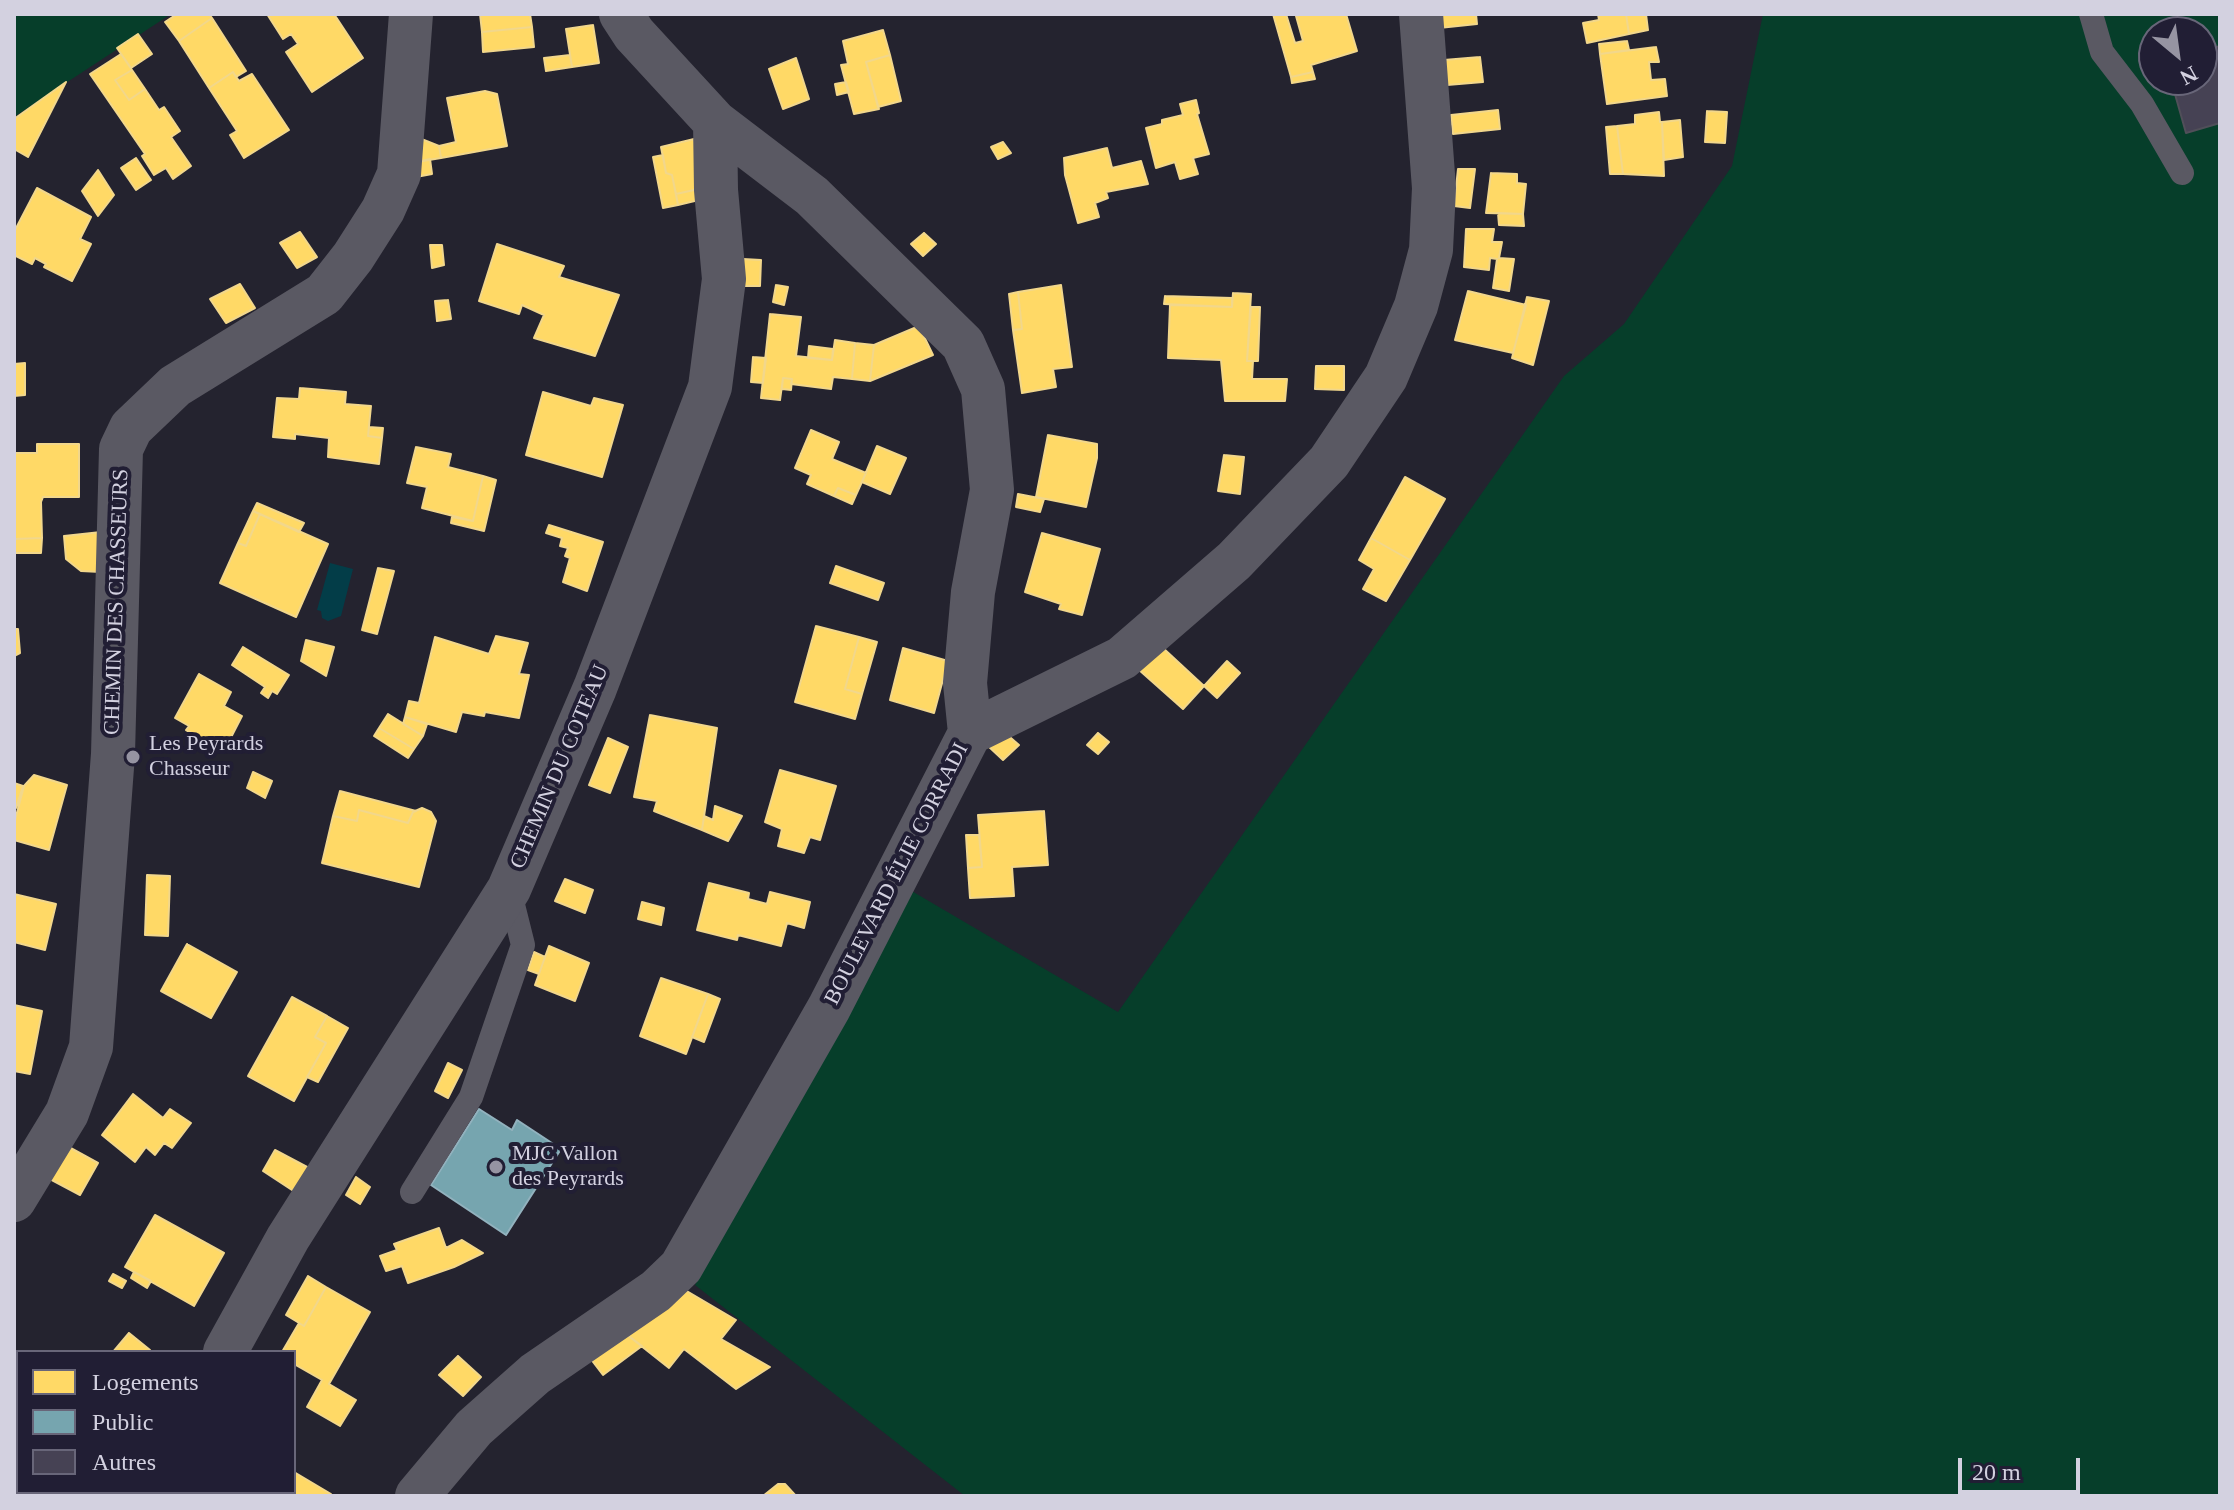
<!DOCTYPE html>
<html>
<head>
<meta charset="utf-8">
<style>
	body { margin:0 }
	#map { position:relative; width:2234px; height:1510px; overflow:hidden; background:#24232f; font-family:Georgia,serif }
	canvas { display:block }
	.frame { position:absolute; inset:0; border:16px solid #d3d1e0; pointer-events:none }
	.legend { position:absolute; left:16px; top:1350px; width:280px; height:144px; box-sizing:border-box; background:#211e34; border:2px solid #686679; margin:0; padding:10px 14px; list-style:none; font-size:24px; color:#d3d1e0 }
	.legend li { display:flex; align-items:center; gap:16px; height:40px }
	.legend b { width:40px; border:2px solid #686679 }
	.north { position:absolute; left:2138px; top:16px; width:80px; height:80px; box-sizing:border-box; background:#211e34; border:2px solid #686679; border-radius:50%; rotate:151deg; font-size:22px; font-weight:700; line-height:32px; text-align:center; color:#d3d1e0 }
	.north::after { content:''; display:block; margin:auto; width:28px; height:36px; background:#9694a2; clip-path:polygon(50% 0,100% 100%,50% 72%,0 100%) }
	.scale { position:absolute; left:1958px; top:1458px; width:122px; height:36px; box-sizing:border-box; border:4px solid #d3d1e0; border-top:0; padding-left:10px; font-size:24px; line-height:28px; white-space:nowrap; color:#d3d1e0; -webkit-text-stroke:6px #211e34; paint-order:stroke }
</style>
</head>
<body>
<div id="map">
<canvas width="2234" height="1510"></canvas>
<div class="frame"></div>
<ul class="legend">
<li><b style="height:22px;background:#ffd966"></b>Logements</li>
<li><b style="height:22px;background:#76a5af"></b>Public</li>
<li><b style="height:22px;background:#464254"></b>Autres</li>
</ul>
<div class="north">N</div>
<div class="scale">20 m</div>
</div>
<script>
const context = document.querySelector('canvas').getContext('2d');
context.lineJoin = 'round';
function paint(path, color) { context.fillStyle = color; context.fill(path, 'evenodd'); }
const toPath = rows => new Path2D(rows.map(r => 'M' + r).join(''));
function strokePath(path, color, width, dash) { context.strokeStyle = color; context.lineWidth = width; context.lineCap = dash ? 'butt' : 'round'; context.setLineDash(dash || []); context.stroke(path); }
function label(font, color, halo, rows, align = 'center') {
  context.font = font + ' Georgia,serif'; context.lineWidth = 8; context.setLineDash([]); context.textBaseline = 'middle'; context.strokeStyle = halo; context.fillStyle = color; for (const [text, x, y, turn = 0] of rows) {
    context.save(); context.translate(x, y); context.rotate((+turn || 0) * Math.PI / 180); context.textAlign = isNaN(turn) ? turn : align; if (halo) context.strokeText(text, 0, 0); context.fillText(text, 0, 0); context.restore();
  }
}
paint(toPath([
	[14,14,171,14,14,117],
	[1763,14,2220,14,2220,1496,965,1496,695,1285,910,890,1118,1012,1564,376,1624,324,1732,166],
	[2154,32,2202,32,2202,80,2154,80]
]), '#063e2a');
paint(toPath([
	[330,563,353,569,341,616,328,621,322,618,321,611,317,610]
]), '#033d48');
const homes = toPath([
	[177,14,209,14,212,18,179,41,165,22,177,14],
	[267,14,334,14,363,58,312,92,286,52,298,44,291,34,283,39,267,14],
	[480,14,530,14,532,27,482,32,480,14],
	[1273,14,1286,14,1295,43,1303,41,1296,16,1305,14,1346,14,1357,51,1311,65,1313,72,1291,77,1273,14],
	[1437,14,1476,14,1477,24,1439,28,1437,14],
	[1598,14,1626,14,1629,34,1587,43,1583,23,1599,20,1598,14],
	[1626,14,1646,14,1648,30,1629,34,1626,14],
	[212,18,246,71,236,77,233,72,209,88,179,41,212,18],
	[593,25,599,63,572,67,566,29,593,25],
	[532,27,534,47,483,52,482,32,532,27],
	[883,30,890,55,866,62,879,109,854,114,841,65,848,64,843,41,883,30],
	[138,34,152,54,131,68,117,48,138,34],
	[1627,41,1629,50,1600,54,1599,44,1627,41],
	[1656,47,1659,62,1649,62,1651,80,1665,79,1667,96,1607,104,1600,54,1656,47],
	[121,54,132,70,115,80,129,100,145,89,159,110,164,107,180,131,171,137,191,166,173,179,166,168,154,175,142,156,145,154,90,74,121,54],
	[570,55,572,67,546,71,544,58,570,55],
	[890,55,901,101,878,107,866,62,890,55],
	[1480,57,1483,82,1447,85,1444,60,1480,57],
	[796,58,809,99,783,109,769,69,796,58],
	[132,70,145,89,129,100,115,80,132,70],
	[233,72,239,81,252,74,289,130,244,158,230,135,237,131,209,88,233,72],
	[1313,72,1315,79,1292,83,1291,77,1313,72],
	[66,82,28,157,14,149,14,119,66,82],
	[846,82,849,92,837,95,835,84,846,82],
	[485,91,497,94,507,146,441,158,439,146,456,142,447,98,485,91],
	[1196,100,1199,113,1197,114,1209,154,1193,158,1198,174,1180,179,1175,162,1156,168,1146,128,1162,124,1162,120,1183,115,1180,104,1196,100],
	[1498,110,1500,129,1453,134,1451,115,1498,110],
	[1707,111,1727,112,1725,143,1705,142,1707,111],
	[1659,112,1660,122,1662,122,1664,176,1623,174,1617,126,1635,124,1635,115,1659,112],
	[1680,120,1683,157,1664,160,1662,122,1680,120],
	[1617,126,1623,174,1610,174,1606,127,1617,126],
	[419,138,439,146,441,158,417,162,419,138],
	[694,139,703,188,676,194,672,175,666,173,661,147,694,139],
	[1003,142,1011,153,998,159,991,147,1003,142],
	[1107,148,1112,168,1141,161,1148,184,1106,192,1108,198,1095,203,1099,217,1078,223,1065,175,1064,158,1107,148],
	[663,155,666,173,672,175,678,205,663,208,653,157,663,155],
	[136,158,151,180,136,190,121,168,136,158],
	[430,159,432,174,416,177,417,162,430,159],
	[1458,169,1475,169,1470,208,1454,206,1458,169],
	[98,170,114,195,98,216,82,191,98,170],
	[1491,173,1517,174,1517,183,1526,184,1523,214,1486,213,1491,173],
	[37,188,91,217,80,239,91,244,72,281,44,267,46,264,35,258,32,264,14,255,14,232,37,188],
	[703,188,703,199,678,205,676,194,703,188],
	[1498,213,1523,214,1524,226,1499,225,1498,213],
	[1466,229,1494,229,1492,242,1502,242,1499,258,1514,259,1509,291,1493,288,1497,259,1490,258,1489,270,1464,267,1466,229],
	[300,232,317,257,297,268,280,243,300,232],
	[924,233,936,244,923,256,911,244,924,233],
	[497,244,564,266,559,277,619,295,595,356,534,338,544,315,522,305,519,314,479,301,497,244],
	[430,245,442,245,444,265,432,268,430,245],
	[743,259,761,260,760,286,742,286,743,259],
	[240,284,255,308,226,323,210,299,240,284],
	[776,285,788,287,784,305,773,302,776,285],
	[1061,285,1072,367,1053,369,1056,387,1022,393,1013,330,1022,329,1018,292,1061,285],
	[1468,291,1526,305,1513,353,1455,340,1468,291],
	[1018,292,1022,329,1013,330,1009,294,1018,292],
	[1233,293,1251,294,1247,361,1253,361,1252,379,1287,379,1285,401,1225,401,1221,360,1168,358,1170,305,1232,307,1233,293],
	[1165,296,1232,298,1232,307,1164,304,1165,296],
	[1527,297,1549,301,1533,365,1512,358,1527,297],
	[448,300,451,319,437,321,435,301,448,300],
	[1251,307,1260,307,1258,361,1247,361,1251,307],
	[770,314,801,317,796,356,832,360,835,340,855,343,852,379,833,377,831,389,791,384,792,379,783,378,780,400,761,398,770,314],
	[919,326,933,355,870,381,874,345,919,326],
	[855,343,874,345,870,381,852,379,855,343],
	[809,346,833,349,832,360,808,358,809,346],
	[753,357,766,358,763,383,751,382,753,357],
	[25,363,25,395,14,396,14,364,25,363],
	[1316,366,1344,366,1344,390,1315,389,1316,366],
	[783,378,792,379,791,390,782,389,783,378],
	[300,388,346,392,345,404,371,406,368,436,382,438,379,464,328,457,329,438,295,434,295,439,273,437,277,398,299,399,300,388],
	[543,392,591,406,594,398,623,405,602,477,526,455,543,392],
	[369,427,383,428,382,438,368,436,369,427],
	[811,430,839,442,832,459,866,473,856,495,838,488,834,496,807,484,811,475,795,468,811,430],
	[1048,435,1097,444,1097,458,1086,507,1036,497,1048,435],
	[37,444,79,444,79,497,43,497,41,502,42,538,14,539,14,453,37,453,37,444],
	[877,446,906,458,890,494,862,482,877,446],
	[416,447,451,454,448,467,483,476,473,521,422,508,427,487,407,483,416,447],
	[1224,455,1244,457,1240,494,1218,491,1224,455],
	[483,476,496,480,484,531,451,523,452,517,473,521,483,476],
	[1405,477,1445,499,1410,560,1371,538,1405,477],
	[838,488,856,495,852,504,834,496,838,488],
	[1018,494,1044,499,1040,512,1016,507,1018,494],
	[257,503,304,523,299,532,253,511,257,503],
	[253,511,260,514,246,546,238,543,253,511],
	[260,514,328,544,296,617,220,583,238,543,246,546,260,514],
	[549,525,603,542,587,591,563,582,570,558,565,556,568,548,560,546,562,538,546,533,549,525],
	[101,532,101,572,81,571,66,559,64,536,101,532],
	[1042,533,1100,549,1082,615,1059,609,1061,604,1025,592,1042,533],
	[42,538,41,553,14,553,14,539,42,538],
	[1371,538,1410,560,1386,601,1363,589,1374,569,1359,560,1371,538],
	[836,566,884,583,878,600,830,583,836,566],
	[378,568,394,571,377,634,362,630,378,568],
	[816,626,859,637,845,689,862,694,855,719,795,702,816,626],
	[14,629,18,629,20,653,14,656,14,629],
	[496,636,528,643,519,674,529,675,519,718,485,712,484,716,462,712,456,732,405,717,409,701,419,703,435,637,489,654,496,636],
	[859,637,877,642,862,694,845,689,859,637],
	[306,640,334,647,326,676,301,661,306,640],
	[243,647,289,675,277,694,272,691,268,698,261,693,265,687,232,665,243,647],
	[903,648,948,661,934,713,890,700,903,648],
	[1163,648,1204,686,1183,709,1138,669,1163,648],
	[1227,661,1240,673,1217,698,1204,686,1227,661],
	[199,674,231,692,224,706,242,716,224,751,186,730,189,726,175,718,199,674],
	[388,714,423,736,414,749,379,728,388,714],
	[650,715,717,728,702,830,654,811,657,801,634,797,650,715],
	[405,717,427,724,423,736,403,724,405,717],
	[379,728,414,749,408,758,374,736,379,728],
	[1004,732,1019,745,1003,760,988,746,1004,732],
	[1098,733,1109,742,1098,754,1087,745,1098,733],
	[608,738,628,747,610,793,589,785,608,738],
	[780,770,836,786,820,840,810,837,804,853,778,846,782,829,765,822,780,770],
	[253,772,272,781,265,798,247,788,253,772],
	[34,775,67,785,49,850,14,840,14,824,24,786,34,775],
	[14,783,23,786,16,808,14,807,14,783],
	[340,791,416,811,413,812,408,823,359,810,357,821,333,816,340,791],
	[715,806,742,816,728,841,702,830,704,816,713,820,715,806],
	[422,808,431,812,436,821,419,887,322,863,333,816,357,821,359,810,408,823,413,812,422,808],
	[1044,811,1048,865,1012,867,1014,896,970,898,968,868,982,867,978,815,1044,811],
	[966,835,979,835,982,867,968,868,966,835],
	[147,875,170,876,168,936,145,935,147,875],
	[565,879,593,890,585,913,555,901,565,879],
	[709,883,749,893,748,899,767,904,770,892,810,902,804,928,787,923,781,946,738,935,737,940,697,930,709,883],
	[14,894,56,904,45,950,14,942,14,894],
	[642,902,664,908,661,925,638,919,642,902],
	[187,944,237,972,211,1018,161,991,187,944],
	[549,946,589,963,575,1001,535,985,549,946],
	[534,952,545,957,539,974,528,970,534,952],
	[661,978,708,994,686,1054,640,1036,661,978],
	[708,994,720,999,704,1042,692,1037,708,994],
	[292,997,327,1016,315,1037,326,1043,294,1101,248,1076,292,997],
	[14,1005,42,1011,30,1074,14,1071,14,1005],
	[327,1016,348,1028,318,1082,307,1077,326,1043,315,1037,327,1016],
	[448,1063,462,1070,448,1098,435,1091,448,1063],
	[133,1094,163,1118,170,1109,191,1123,172,1148,164,1143,155,1155,146,1147,135,1162,102,1135,133,1094],
	[67,1146,98,1163,80,1195,48,1178,67,1146],
	[275,1150,309,1168,295,1192,263,1171,275,1150],
	[356,1177,370,1187,360,1204,346,1195,356,1177],
	[155,1215,224,1253,194,1306,125,1267,155,1215],
	[439,1228,446,1248,462,1240,483,1253,454,1267,408,1283,402,1266,386,1271,380,1256,397,1250,394,1244,439,1228],
	[134,1272,151,1281,147,1288,131,1278,134,1272],
	[113,1274,126,1281,122,1288,109,1281,113,1274],
	[308,1276,326,1287,304,1326,286,1315,308,1276],
	[326,1287,370,1312,329,1384,356,1400,340,1426,307,1407,322,1380,294,1364,294,1352,282,1352,299,1323,304,1326,326,1287],
	[685,1290,736,1320,721,1339,770,1367,736,1389,684,1349,669,1368,621,1330,685,1290],
	[621,1330,642,1346,603,1375,587,1354,621,1330],
	[129,1333,150,1350,148,1352,113,1352,129,1333],
	[458,1356,481,1377,463,1396,439,1375,458,1356],
	[294,1472,331,1494,330,1496,232,1496,235,1492,294,1492,294,1472],
	[778,1484,785,1484,796,1496,763,1496,778,1484]
]);
paint(homes, '#ffd966');
strokePath(homes, '#f2d78b', 2);
const public = toPath([
	[479,1109,512,1130,517,1120,561,1149,506,1235,431,1185,479,1109]
]);
paint(public, '#76a5af');
strokePath(public, '#92b2be', 2);
const building = toPath([
	[2220,46,2220,123,2186,133,2171,80,2202,80,2202,51,2220,46]
]);
paint(building, '#464254');
strokePath(building, '#504f59', 2);
strokePath(toPath([
	[2091,14,2102,52,2142,104,2182,173],
	[412,1192,471,1097,523,945,509,889]
]), '#5a5963', 24);
strokePath(toPath([
	[621,14,634,34,715,122,812,196,963,344,983,389,992,490,973,592,965,683,970,733],
	[14,1200,67,1113,91,1047,113,754,121,449,131,428,175,386,324,294,353,257,383,210,399,174,411,14],
	[225,1352,288,1238,509,889,595,688,710,387,724,279,716,190,715,122],
	[139,1496,141,1492],
	[417,1496,474,1428,535,1374,656,1291,681,1267,829,1008,970,733,1122,658,1234,561,1329,462,1386,377,1416,306,1431,250,1434,188,1421,14]
]), '#5a5963', 44);
for (const [x, y, r, color] of [
	[133,757,8,"#9694a2"],
	[496,1167,8,"#9694a2"]
]) { const dot = new Path2D(); dot.arc(x, y, r, 0, 2 * Math.PI); context.fillStyle = color; context.fill(dot); strokePath(dot, '#211e34', 3); }
label('22px', '#d3d1e0', '#211e34', [
	["CHEMIN DES CHASSEURS",117,602,-88],
	["CHEMIN DU COTEAU",560,767,-67],
	["BOULEVARD ÉLIE CORRADI",897,874,-63]
]);
label('22px', '#d3d1e0', '#211e34', [
	["Les Peyrards",149,744],
	["Chasseur",149,769],
	["MJC Vallon",512,1154],
	["des Peyrards",512,1179]
], 'left');
</script>
</body>
</html>
